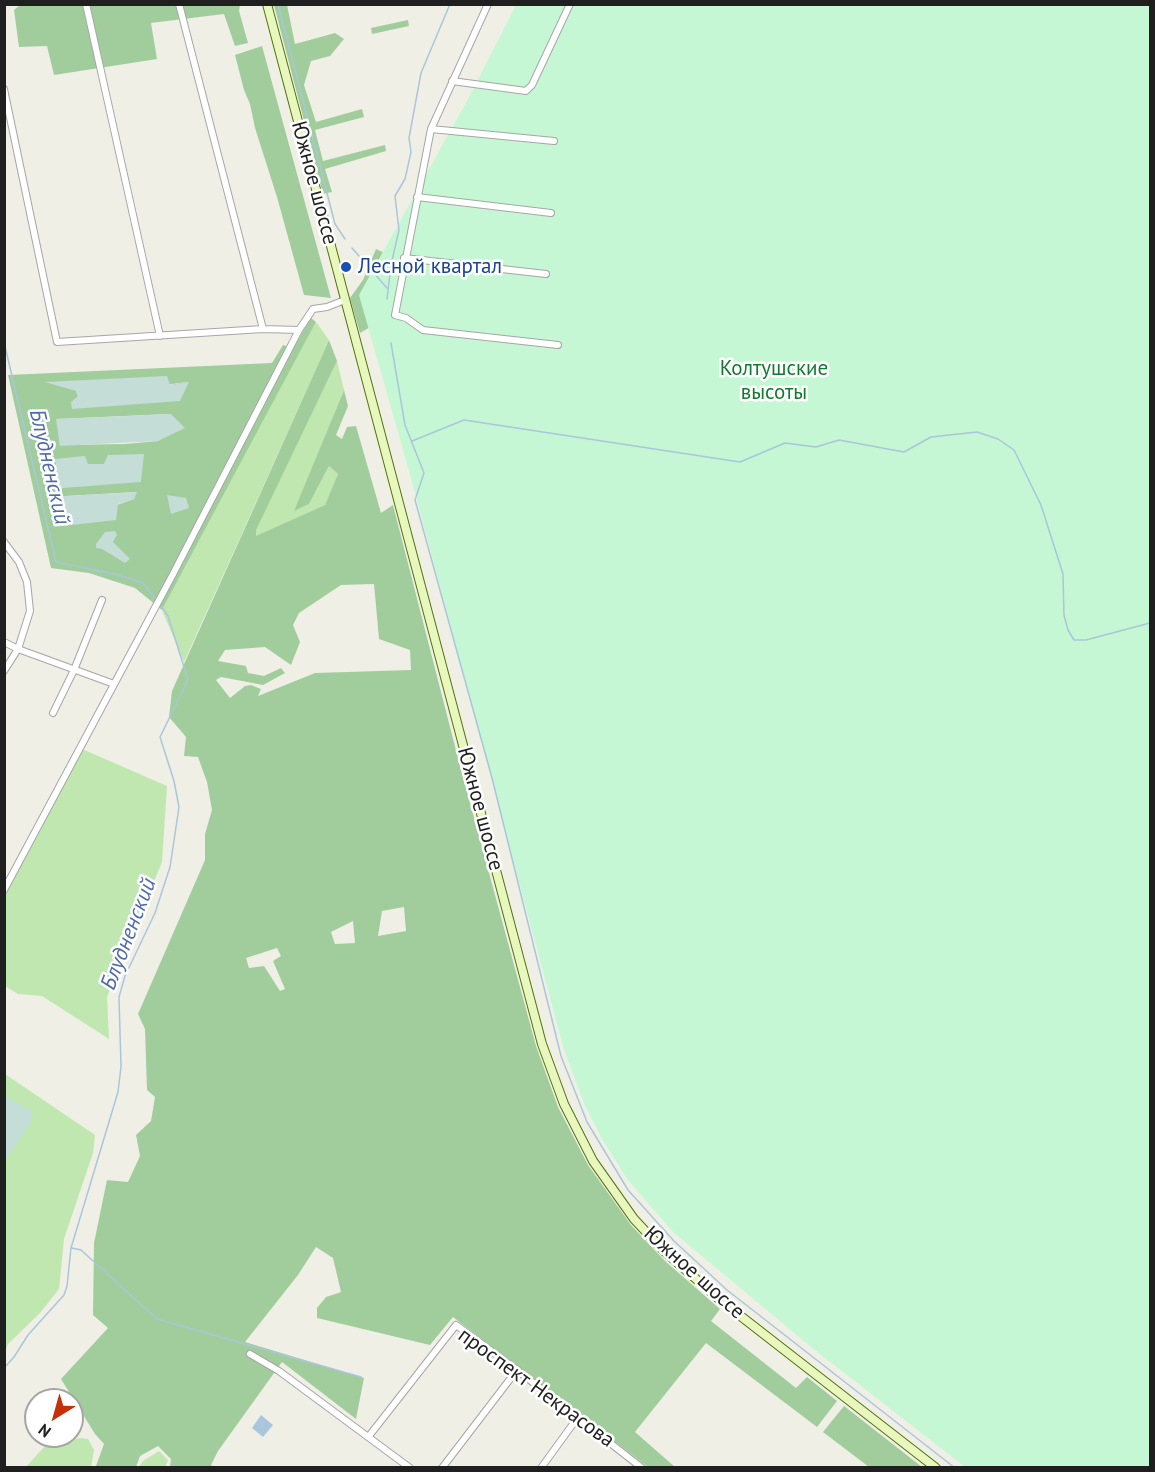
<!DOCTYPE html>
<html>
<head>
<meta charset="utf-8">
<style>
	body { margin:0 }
	#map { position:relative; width:1155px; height:1472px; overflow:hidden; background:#f0efe6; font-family:"PT Sans",sans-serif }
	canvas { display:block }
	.frame { position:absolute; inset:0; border:6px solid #1f1f1f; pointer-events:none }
	.north { position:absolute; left:24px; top:1388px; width:60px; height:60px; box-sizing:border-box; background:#fff; border:2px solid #a5a5a5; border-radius:50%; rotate:217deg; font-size:16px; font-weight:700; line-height:24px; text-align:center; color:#1f1f1f }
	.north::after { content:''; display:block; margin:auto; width:21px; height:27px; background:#c72f08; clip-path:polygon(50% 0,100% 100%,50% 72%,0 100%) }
</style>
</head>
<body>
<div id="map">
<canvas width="1155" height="1472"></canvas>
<div class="frame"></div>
<div class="north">N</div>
</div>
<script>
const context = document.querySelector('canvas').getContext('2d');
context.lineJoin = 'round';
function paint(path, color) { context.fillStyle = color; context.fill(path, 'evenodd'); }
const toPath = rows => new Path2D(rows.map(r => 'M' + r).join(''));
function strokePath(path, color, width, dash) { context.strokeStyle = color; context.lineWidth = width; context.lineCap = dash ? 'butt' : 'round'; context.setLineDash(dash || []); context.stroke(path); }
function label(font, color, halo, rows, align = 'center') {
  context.font = font + ' "PT Sans",sans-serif'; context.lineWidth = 5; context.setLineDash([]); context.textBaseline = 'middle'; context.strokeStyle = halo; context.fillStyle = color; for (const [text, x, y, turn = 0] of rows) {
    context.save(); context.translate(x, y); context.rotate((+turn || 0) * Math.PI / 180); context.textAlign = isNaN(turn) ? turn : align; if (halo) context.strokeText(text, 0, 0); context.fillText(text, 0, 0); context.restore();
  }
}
paint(toPath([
	[316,322,329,340,184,662,162,610],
	[337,361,344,390,295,510,309,504,329,466,338,474,329,497,325,505,256,537,255,530],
	[82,749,167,786,162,862,107,997,109,1039,42,996,18,994,5,986,4,896],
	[5,1074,95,1135,93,1153,64,1239,59,1289,40,1313,8,1344,5,1353],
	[54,1436,66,1443,79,1438,88,1439,94,1450,91,1467,26,1467],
	[159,1451,168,1460,165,1467,139,1467,143,1461]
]), '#bfe7af');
paint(toPath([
	[21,4,240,5,239,11,248,43,235,46,224,14,151,23,157,59,54,75,47,46,19,47,14,10],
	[274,5,287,5,295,44,335,33,344,39,330,56,311,61,304,85,316,122,362,109,364,117,315,130,323,161,385,145,386,151,325,169,332,192,323,194],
	[408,20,409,26,372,34,371,28],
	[262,46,331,298,304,295,277,197,255,128,250,104,244,90,235,55],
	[376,249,389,255,386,318,360,333,350,298,363,280],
	[311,318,316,322,162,610,135,588,89,573,51,568,8,375,272,363,283,345,293,348],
	[188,382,78,396,76,391,170,385],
	[171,414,158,441,125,444,60,445,57,419],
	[108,455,144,455,50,488,57,468,55,459,88,464,105,464],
	[136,492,134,499,54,527,57,514,49,497],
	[329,340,337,361,256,530,256,536,325,505,338,474,329,466,309,504,294,511,344,390,348,406,336,435,342,439,347,427,356,426,381,513,393,505,460,766,536,1046,558,1107,588,1165,631,1225,665,1261,720,1309,711,1321,796,1388,807,1377,837,1401,817,1427,706,1343,635,1432,675,1467,648,1467,453,1317,430,1345,317,1318,317,1308,326,1297,341,1292,333,1258,316,1247,298,1275,245,1342,364,1378,356,1419,282,1362,218,1451,211,1465,214,1467,170,1467,171,1459,158,1446,140,1456,136,1467,99,1467,96,1466,104,1444,95,1434,61,1379,108,1328,93,1315,94,1243,107,1180,128,1182,140,1156,136,1135,151,1121,155,1097,147,1090,145,1029,138,1014,205,860,205,834,212,810,207,782,198,757,184,756,186,737,169,717,172,691],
	[374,584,379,639,410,650,411,670,315,673,258,696,261,689,251,685,245,686,230,698,216,680,221,677,263,685,285,673,281,668,264,676,248,673,246,666,218,661,225,650,265,647,291,665,300,642,293,625,299,613,341,585],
	[404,907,406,931,378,936,382,911],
	[353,921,355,943,335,944,331,932],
	[277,948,281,956,273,961,285,989,280,991,264,966,249,968,246,958],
	[844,1406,922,1467,869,1467,823,1432]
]), '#a1cd9d');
paint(toPath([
	[167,376,170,385,189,382,180,401,72,409,71,402,78,396,76,391,45,382],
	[171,414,185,428,158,441,60,446,56,419],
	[144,454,141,482,50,489,57,468,55,459,85,456,88,464,104,464,108,455],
	[137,492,134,499,118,504,116,520,54,527,57,514,48,497],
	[167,495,186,498,189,508,171,514],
	[115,531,117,535,113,542,130,559,125,563,102,549,96,548,96,544,105,532],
	[5,1097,32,1111,31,1122,5,1161]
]), '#c4ddd7');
paint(toPath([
	[516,5,1150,5,1150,1467,965,1467,811,1347,673,1232,627,1179,602,1139,585,1106,564,1050,411,478,359,295,468,99]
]), '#c6f7d4');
paint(toPath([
	[261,1415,273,1425,263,1437,252,1428]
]), '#a9c6db');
strokePath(toPath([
	[278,4,335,224,345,239],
	[352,248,387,288],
	[387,299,391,265,399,230,395,196,405,179,411,152,409,138,421,73,450,4],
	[4,342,56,562,119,575,143,583,155,598],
	[391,343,405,425,424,473,415,500,492,778,561,1056,587,1122,628,1190,674,1241,727,1290,955,1468],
	[412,441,464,420,740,462,785,443,816,447,839,440,904,452,931,437,977,432,998,439,1014,450,1041,505,1063,574,1064,615,1068,630,1074,640,1086,640,1150,623],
	[72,1248,81,1250,157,1319,361,1377],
	[4,1368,14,1357,28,1335,64,1295,67,1286,71,1248,118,1092,121,1067,119,997,125,976,155,913,170,867,179,807,174,781,160,737,188,680,168,616,161,606]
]), '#a9c6db', 1.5);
const street = toPath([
	[86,4,160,336],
	[179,4,263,329],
	[488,4,431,129,395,315,406,318,423,330,558,345],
	[452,81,526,91,532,85,570,4],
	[4,89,57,342,263,329,299,330],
	[431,129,554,141],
	[417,197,551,213],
	[404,258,546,274],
	[4,542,19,562,27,582,30,611,18,649,4,671],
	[4,642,18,649,114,684],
	[53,713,74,670,102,600],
	[4,890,172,576,299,330,313,309,327,307,345,300],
	[250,1354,279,1371,410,1468],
	[369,1436,456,1325,517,1370,642,1468],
	[442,1468,517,1370],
	[541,1468,578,1417]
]);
const secondary = toPath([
	[267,4,542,1044,564,1104,593,1161,634,1219,664,1251,720,1300,936,1468]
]);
strokePath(street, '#a6a6a6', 8);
strokePath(secondary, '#52730a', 10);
strokePath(street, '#fff', 6);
strokePath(secondary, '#e8f7bd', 8);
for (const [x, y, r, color] of [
	[346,267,6,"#1a4fb4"]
]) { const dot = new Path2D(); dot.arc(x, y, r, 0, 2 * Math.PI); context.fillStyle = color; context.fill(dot); strokePath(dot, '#fff', 2); }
label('21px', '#1f1f1f', '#fff', [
	["Южное шоссе",314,183,75],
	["Южное шоссе",480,809,75],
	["Южное шоссе",694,1273,42],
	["проспект Некрасова",536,1388,36]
]);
label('21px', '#164399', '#fff', [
	["Лесной квартал",358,267]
], 'left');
label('21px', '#107b2f', '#fff', [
	["Колтушские",774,369],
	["высоты",774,393]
]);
label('italic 22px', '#4f6bac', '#fff', [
	["Блудненский",49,467,77],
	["Блудненский",129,934,-69]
]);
</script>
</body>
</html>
